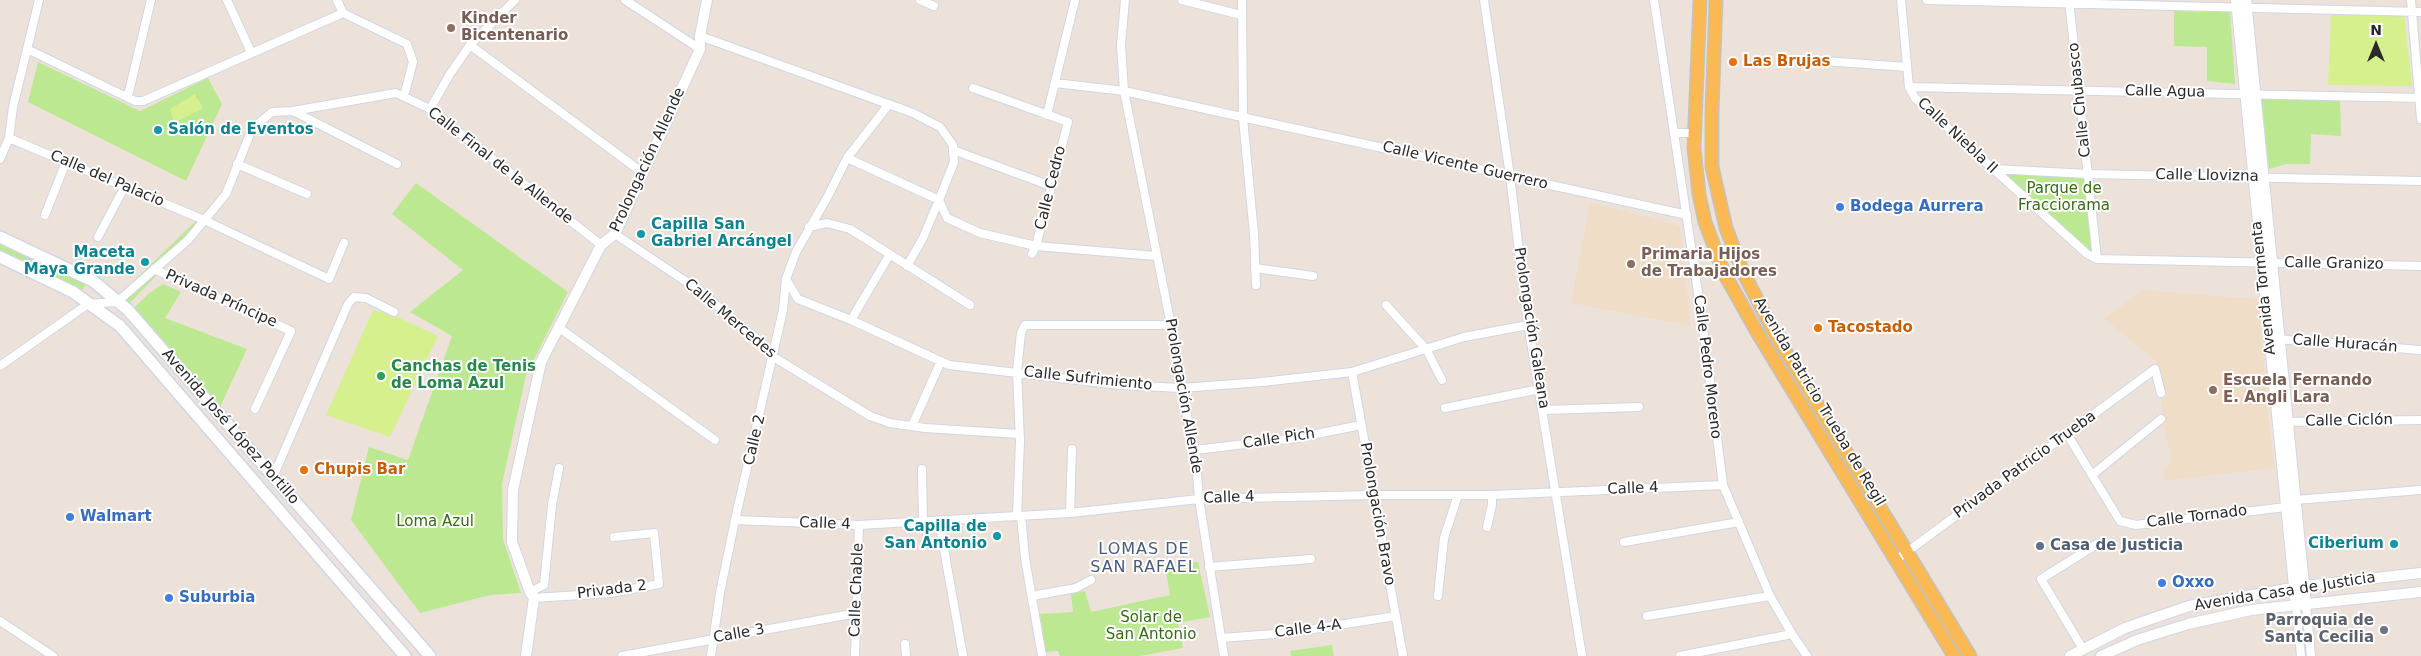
<!DOCTYPE html>
<html>
<head>
<meta charset="utf-8">
<style>
	body { margin:0 }
	#map { position:relative; width:2421px; height:656px; overflow:hidden; background:#ede2da; font-family:"DejaVu Sans",sans-serif }
	canvas { display:block }
	.north { position:absolute; left:2351px; top:20px; width:50px; height:50px; -webkit-text-stroke:4px #fff; paint-order:stroke; rotate:0deg; font-size:14px; font-weight:700; line-height:20px; text-align:center; color:#292929 }
	.north::after { content:''; display:block; margin:auto; width:18px; height:22px; background:#292929; clip-path:polygon(50% 0,100% 100%,50% 72%,0 100%) }
</style>
</head>
<body>
<div id="map">
<canvas width="2421" height="656"></canvas>
<div class="north">N</div>
</div>
<script>
const context = document.querySelector('canvas').getContext('2d');
context.lineJoin = 'round';
function paint(path, color) { context.fillStyle = color; context.fill(path, 'evenodd'); }
const toPath = rows => new Path2D(rows.map(r => 'M' + r).join(''));
function strokePath(path, color, width, dash) { context.strokeStyle = color; context.lineWidth = width; context.lineCap = dash ? 'butt' : 'round'; context.setLineDash(dash || []); context.stroke(path); }
function label(font, color, halo, rows, align = 'center') {
  context.font = font + ' "DejaVu Sans",sans-serif'; context.lineWidth = 4; context.setLineDash([]); context.textBaseline = 'middle'; context.strokeStyle = halo; context.fillStyle = color; for (const [text, x, y, turn = 0] of rows) {
    context.save(); context.translate(x, y); context.rotate((+turn || 0) * Math.PI / 180); context.textAlign = isNaN(turn) ? turn : align; if (halo) context.strokeText(text, 0, 0); context.fillText(text, 0, 0); context.restore();
  }
}
paint(toPath([
	[1590,202,1680,226,1691,326,1571,303],
	[2142,290,2258,299,2274,468,2164,481,2163,469,2172,462,2163,420,2156,361,2104,319]
]), '#f0ddc8');
paint(toPath([
	[2174,11,2230,12,2235,84,2207,81,2207,47,2174,46],
	[38,62,140,111,208,78,222,104,186,181,28,102],
	[2261,95,2340,99,2341,136,2311,134,2310,164,2286,164,2269,169],
	[1996,172,2088,174,2097,259],
	[416,183,568,292,526,375,502,484,503,539,521,593,490,595,420,613,351,520,369,447,408,460,452,336,410,312,463,270,392,214],
	[198,219,206,224,127,306,116,298],
	[0,242,87,284,80,292,0,255],
	[163,284,181,292,165,318,247,349,220,407,133,309,148,294],
	[1198,562,1210,617,1178,623,1183,648,1140,656,1060,656,1058,651,1045,652,1040,614,1073,612,1071,594,1085,591,1091,612,1170,595,1165,566],
	[1332,645,1334,656,1291,656,1290,651]
]), '#bce892');
paint(toPath([
	[2331,13,2404,16,2412,86,2328,85],
	[195,94,203,108,174,123,170,109],
	[373,310,397,317,438,336,390,437,326,415]
]), '#d5f08d');
const minor = toPath([
	[227,0,251,52],
	[337,0,343,13,407,44,413,62,404,96],
	[625,0,700,49],
	[920,0,934,6],
	[1125,0,1121,45,1124,91,1171,325,1190,433,1195,450,1199,499,1224,656],
	[1182,0,1241,15],
	[1242,0,1243,118,1254,234,1256,285],
	[1484,0,1510,176,1527,317,1582,656],
	[1654,0,1702,319,1723,485,1770,596,1792,634,1807,656],
	[1901,0,1909,87,1915,98,2087,254,2097,259,2421,266],
	[1927,0,2421,12],
	[2069,0,2097,259],
	[2411,0,2421,119],
	[700,36,913,113,940,127,953,145,953,150,1051,186],
	[470,45,643,173],
	[27,49,135,101,143,101,343,13],
	[1824,61,1907,67],
	[1055,83,1124,91,1687,215],
	[1909,87,2421,98],
	[973,88,1068,122,1036,246,1032,254],
	[128,96,151,0],
	[430,109,450,74,470,45,515,0],
	[293,111,397,164],
	[1047,115,1075,0],
	[1674,133,1693,133],
	[9,138,204,220,329,279,344,243],
	[847,158,939,200,947,218,980,233,1036,246,1156,256],
	[0,159,9,138,13,107,39,0],
	[237,164,307,194],
	[1994,169,2088,174,2421,181],
	[45,215,66,162],
	[809,227,827,223,850,229,970,305],
	[615,234,700,291,765,346,772,356,870,416,890,423,925,428,1019,434],
	[98,237,125,186],
	[907,266,923,238,939,200,954,162,953,150],
	[1255,268,1313,276],
	[154,269,291,331,255,409],
	[786,279,798,299,851,320,949,365,1120,385,1181,388,1262,382,1352,372,1464,337,1528,325],
	[1386,305,1426,349,1442,380],
	[851,320,890,254],
	[558,327,715,440],
	[2276,339,2421,350],
	[0,366,88,304,117,302,188,240,226,194,252,129,272,112,293,111,396,93,430,109,601,245],
	[1352,372,1403,656],
	[1445,408,1540,389],
	[1544,410,1639,407],
	[2283,422,2421,420],
	[912,426,941,361],
	[2067,434,2120,521,2136,525,2286,507],
	[1195,450,1296,438,1361,425],
	[922,469,923,521],
	[2092,475,2161,419],
	[273,477,348,304,354,297,366,298,394,312],
	[2295,500,2421,490],
	[1070,513,1072,449],
	[1017,516,1020,441,1017,371,1021,333,1025,325,1171,325],
	[1021,516,1025,558,1042,656],
	[735,520,859,525,1070,513,1199,499,1375,495,1492,495,1723,485],
	[939,521,963,656],
	[1487,527,1492,505,1492,495],
	[1624,542,1739,522],
	[1896,560,2155,369,2161,393],
	[1209,567,1311,559],
	[530,592,544,585,552,505,559,468],
	[1032,596,1076,588,1091,580],
	[1438,596,1444,538,1458,495],
	[534,598,611,593,659,584,654,533,614,537],
	[2306,605,2311,656],
	[2296,606,2301,656],
	[1647,616,1770,596],
	[0,621,53,656],
	[1221,638,1288,633,1396,616],
	[905,644,906,656],
	[2083,649,2041,579,2097,544],
	[622,656,857,613],
	[711,656,720,593,735,520,783,310,786,279,796,252,828,196,847,158,889,104],
	[855,656,859,525],
	[1680,656,1792,634]
]);
const tertiary = toPath([
	[2236,0,2296,606],
	[2246,0,2306,605],
	[526,656,534,598,530,592,512,542,513,490,541,362,601,245,615,234,700,49,700,36,707,0],
	[2070,656,2125,628,2189,606,2304,586,2421,573],
	[2101,656,2137,640,2188,624,2251,610,2421,592]
]);
const secondary = toPath([
	[0,237,93,281,128,310,430,656],
	[0,257,73,292,120,326,405,656]
]);
const primary = toPath([
	[1700,0,1694,148,1699,194,1705,222,1724,273,1757,332,1954,656],
	[1716,0,1712,110,1712,167,1726,228,1743,272,1776,336,1970,656]
]);
strokePath(minor, '#cfd6e4', 10);
strokePath(tertiary, '#cfd6e4', 12);
strokePath(secondary, '#cfd6e4', 14);
strokePath(primary, '#c3c3c3', 15);
strokePath(minor, '#fff', 8);
strokePath(tertiary, '#fff', 10);
strokePath(secondary, '#fff', 11);
strokePath(primary, '#fab952', 12);
for (const [x, y, r, color] of [
	[451,28,5,"#8d6e63"],
	[1733,62,5,"#e8710a"],
	[158,130,5,"#0f9aa8"],
	[1840,207,5,"#3f7fe0"],
	[641,234,5,"#0f9aa8"],
	[145,262,5,"#0f9aa8"],
	[1631,264,5,"#8d6e63"],
	[1818,328,5,"#e8710a"],
	[381,376,5,"#2e9e5b"],
	[2213,390,5,"#8d6e63"],
	[304,470,5,"#e8710a"],
	[70,517,5,"#3f7fe0"],
	[997,536,5,"#0f9aa8"],
	[2394,544,5,"#0f9aa8"],
	[2040,546,5,"#5c6f8a"],
	[2162,583,5,"#3f7fe0"],
	[169,598,5,"#3f7fe0"],
	[2384,630,5,"#6b7280"]
]) { const dot = new Path2D(); dot.arc(x, y, r, 0, 2 * Math.PI); context.fillStyle = color; context.fill(dot); strokePath(dot, '#fff', 2); }
label('bold 15px', '#785e54', '#fff', [
	["Kinder",461,19],
	["Bicentenario",461,36],
	["Primaria Hijos",1641,255],
	["de Trabajadores",1641,272],
	["Escuela Fernando",2223,381],
	["E. Angli Lara",2223,398]
], 'left');
label('bold 15px', '#c56008', '#fff', [
	["Las Brujas",1743,62],
	["Tacostado",1828,328],
	["Chupis Bar",314,470]
], 'left');
label('15px', '#292929', '#fff', [
	["Calle Agua",2165,92,1],
	["Calle Chubasco",2080,100,-96],
	["Calle Niebla II",1957,136,43],
	["Prolongación Allende",648,160,-65],
	["Calle Final de la Allende",500,166,38],
	["Calle Vicente Guerrero",1465,166,13],
	["Calle Llovizna",2207,176,1],
	["Calle del Palacio",107,179,23],
	["Calle Cedro",1051,188,-76],
	["Calle Granizo",2334,264,1],
	["Avenida Tormenta",2264,288,-96],
	["Privada Príncipe",221,299,24],
	["Calle Mercedes",730,319,40],
	["Prolongación Galeana",1531,328,81],
	["Calle Huracán",2345,344,4],
	["Calle Pedro Moreno",1707,367,83],
	["Calle Sufrimiento",1088,379,6],
	["Prolongación Allende",1183,396,80],
	["Avenida Patricio Trueba de Regil",1819,402,59],
	["Calle Ciclón",2349,421,-1],
	["Avenida José López Portillo",230,427,49],
	["Calle Pich",1279,439,-8],
	["Calle 2",755,440,-77],
	["Privada Patricio Trueba",2025,465,-36],
	["Calle 4",1633,489,-2],
	["Calle 4",1229,498,-2],
	["Prolongación Bravo",1377,514,80],
	["Calle Tornado",2197,517,-7],
	["Calle 4",825,524,2],
	["Privada 2",612,590,-7],
	["Calle Chable",857,590,-88],
	["Avenida Casa de Justicia",2285,592,-9],
	["Calle 4-A",1308,629,-7],
	["Calle 3",739,634,-10]
]);
label('bold 15px', '#0d838f', '#fff', [
	["Salón de Eventos",168,130,"left"],
	["Capilla San",651,225,"left"],
	["Gabriel Arcángel",651,242,"left"],
	["Maceta",135,253],
	["Maya Grande",135,270],
	["Capilla de",987,527],
	["San Antonio",987,544],
	["Ciberium",2384,544]
], 'right');
label('15px', '#346b15', '#fff', [
	["Parque de",2064,189],
	["Fracciorama",2064,206],
	["Loma Azul",435,522],
	["Solar de",1151,618],
	["San Antonio",1151,635]
]);
label('bold 15px', '#366cbe', '#fff', [
	["Bodega Aurrera",1850,207],
	["Walmart",80,517],
	["Oxxo",2172,583],
	["Suburbia",179,598]
], 'left');
label('bold 15px', '#27864d', '#fff', [
	["Canchas de Tenis",391,367],
	["de Loma Azul",391,384]
], 'left');
label('bold 15px', '#4e5e75', '#fff', [
	["Casa de Justicia",2050,546]
], 'left');
label('bold 15px', '#5b616d', '#fff', [
	["Parroquia de",2374,621],
	["Santa Cecilia",2374,638]
], 'right');
context.letterSpacing = '1px';
label('16px', '#47597d', '#fff', [
	["LOMAS DE",1144,550],
	["SAN RAFAEL",1144,568]
]);
context.letterSpacing = '0px';
</script>
</body>
</html>
